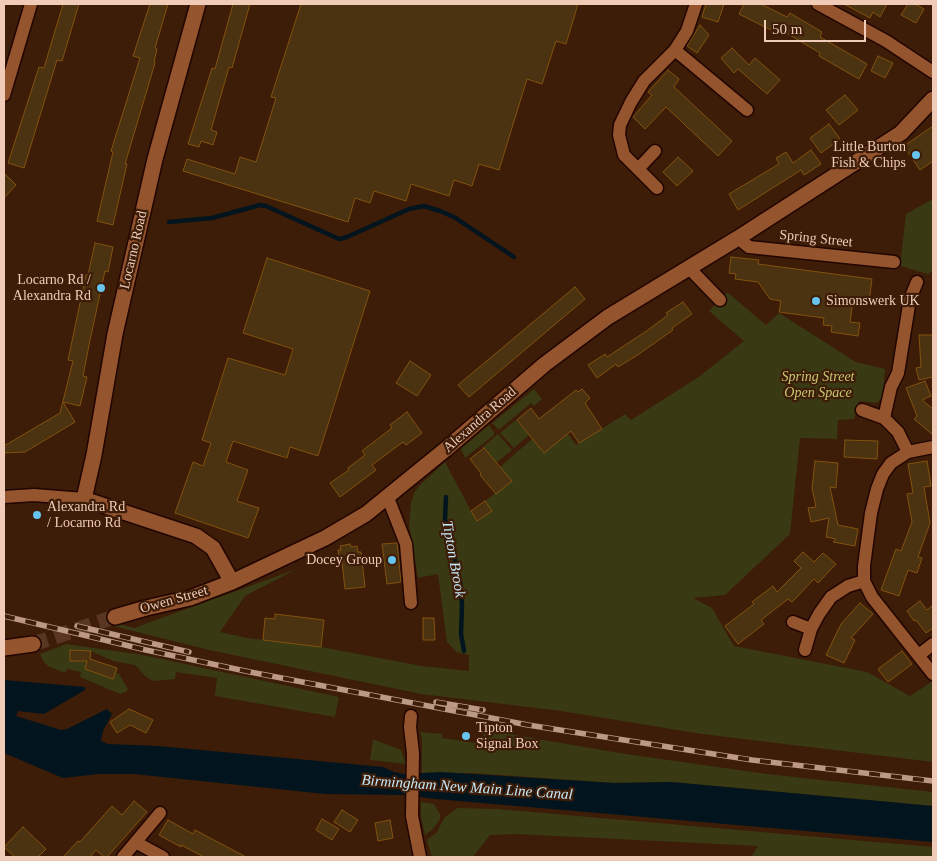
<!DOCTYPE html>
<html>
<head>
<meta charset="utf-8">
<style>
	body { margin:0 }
	#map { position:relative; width:937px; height:861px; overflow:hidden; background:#3d1c08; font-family:Georgia,serif }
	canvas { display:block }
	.frame { position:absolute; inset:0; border:5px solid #f0ccb8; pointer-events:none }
	.scale { position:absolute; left:764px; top:20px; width:102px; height:22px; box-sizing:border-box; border:2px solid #f0ccb8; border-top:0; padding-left:6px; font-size:15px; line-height:18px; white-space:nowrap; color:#f0ccb8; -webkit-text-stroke:4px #3d1c08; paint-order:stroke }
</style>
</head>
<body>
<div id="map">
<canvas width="937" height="861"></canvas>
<div class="frame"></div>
<div class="scale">50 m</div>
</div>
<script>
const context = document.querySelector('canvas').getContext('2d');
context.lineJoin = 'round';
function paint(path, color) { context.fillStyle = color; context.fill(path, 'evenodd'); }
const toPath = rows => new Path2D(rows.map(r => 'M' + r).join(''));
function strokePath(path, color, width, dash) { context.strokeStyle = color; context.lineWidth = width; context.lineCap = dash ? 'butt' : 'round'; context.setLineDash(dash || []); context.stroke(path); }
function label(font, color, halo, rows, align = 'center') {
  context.font = font + ' Georgia,serif'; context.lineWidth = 4.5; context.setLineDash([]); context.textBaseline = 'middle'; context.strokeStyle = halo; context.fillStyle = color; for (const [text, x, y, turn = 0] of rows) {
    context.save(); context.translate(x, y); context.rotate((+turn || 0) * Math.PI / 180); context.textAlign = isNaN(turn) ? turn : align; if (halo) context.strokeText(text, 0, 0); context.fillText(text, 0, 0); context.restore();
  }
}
paint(toPath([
	[933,199,933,270,928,274,900,266,906,214],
	[727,292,766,325,779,313,856,362,885,369,883,392,881,399,877,403,859,401,854,419,838,420,837,439,800,438,790,534,725,595,693,598,712,608,734,646,867,672,910,696,933,681,933,762,702,734,561,711,421,694,209,650,113,626,119,624,134,628,297,569,245,596,220,632,247,638,321,647,422,666,469,671,469,655,456,652,447,642,438,574,418,578,409,525,411,503,414,493,419,486,445,462,471,511,478,521,492,511,485,501,511,481,500,467,532,439,544,453,568,434,576,445,625,414,631,420,700,376,744,341,709,311],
	[534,389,542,399,534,406,531,403,500,429,498,429,492,423],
	[516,420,529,435,514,448,500,433],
	[489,425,494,432,494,435,465,458,461,449],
	[498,434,512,450,496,463,483,447],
	[66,644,143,655,339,697,335,717,215,696,217,678,176,672,175,679,153,681,146,677,135,665,113,661,91,651,70,650,70,661,87,661,85,669,112,679,115,672,119,674,128,689,126,692,120,694,80,677,81,672,67,669,65,673,48,666,44,662,40,654],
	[420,732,442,734,442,738,482,744,484,733,498,732,619,753,767,774,933,792,933,806,671,782,614,783,471,773,422,773,422,738],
	[373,739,401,750,406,764,370,760],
	[421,802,434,804,440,814,440,819,433,829,425,835,421,816],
	[457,808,498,809,933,847,933,857,751,857,758,846,515,834,490,835,473,857,432,857,427,840,437,832,444,818]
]), '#393913');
paint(toPath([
	[4,680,85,687,85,690,44,714,18,711,16,716,61,730,67,729,107,709,112,714,103,731,101,741,108,744,158,746,383,767,394,772,404,774,441,772,614,783,671,782,933,806,933,842,436,799,404,795,325,794,134,774,99,774,63,778,4,753]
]), '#02151e');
strokePath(toPath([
	[169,222,212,218,260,205,266,206,339,239,347,237,409,209,424,206,440,211,454,217,514,257],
	[446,497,445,519,460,581,462,605,461,634,464,651]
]), '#02151e', 4.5);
const building = toPath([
	[63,4,79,4,62,61,57,60,24,168,8,163,39,67,44,68,63,4],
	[150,4,168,4,155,48,157,49,154,62,155,63,125,164,127,164,113,225,97,221,113,152,111,151,140,58,133,56,150,4],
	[233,4,250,4,232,68,229,67,211,130,217,132,213,145,201,141,199,147,188,144,212,68,215,69,233,4],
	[301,4,578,4,566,44,556,41,542,84,527,79,499,170,479,164,472,186,454,180,449,196,411,184,406,201,374,191,370,203,355,198,348,222,183,171,187,159,235,174,240,157,256,162,276,98,271,97,301,4],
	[706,4,724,4,718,22,702,17,706,4],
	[744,4,761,4,787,17,790,13,822,32,820,37,867,64,859,79,819,56,820,53,773,25,771,30,739,14,744,4],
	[844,4,887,4,880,17,873,12,870,18,844,4],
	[908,4,915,4,924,9,916,23,901,15,908,4],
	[700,25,709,35,697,53,687,46,700,25],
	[732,48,749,65,755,58,780,80,767,94,738,69,734,73,721,58,732,48],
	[878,56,893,63,885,78,871,71,878,56],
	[668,70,679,79,674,87,732,141,718,156,666,107,645,129,633,117,652,95,648,92,668,70],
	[845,95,858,110,839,125,826,110,845,95],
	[829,124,840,139,821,153,810,138,829,124],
	[933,126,933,161,920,170,904,146,933,126],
	[811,150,821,164,804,175,801,170,738,210,729,194,779,164,776,158,786,152,793,163,811,150],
	[678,157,693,171,677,186,663,172,678,157],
	[4,173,16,185,4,198,4,173],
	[95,243,113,247,108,272,105,271,90,340,83,376,87,377,80,406,63,402,75,422,25,452,4,453,4,446,60,413,73,361,68,360,86,275,88,275,95,243],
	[731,257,759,260,758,264,872,279,869,302,853,300,850,322,860,323,858,336,831,332,832,326,823,325,824,318,779,312,781,301,770,299,758,282,735,279,736,274,729,273,731,257],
	[267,258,370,291,318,456,290,447,287,458,233,441,226,462,248,470,237,501,259,508,248,538,175,513,193,462,203,466,211,443,202,440,228,358,285,375,293,349,243,333,267,258],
	[575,287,585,299,469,397,458,385,575,287],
	[683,302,692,314,672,328,673,330,639,354,618,367,616,364,597,378,588,365,605,354,607,357,648,330,668,315,666,313,683,302],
	[919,335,933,335,933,377,919,380,916,368,921,367,919,335],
	[410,361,431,375,417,396,396,383,410,361],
	[925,381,931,396,922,400,933,409,933,435,914,419,917,416,906,388,925,381],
	[582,389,590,398,585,403,602,429,579,443,571,431,544,453,517,420,531,408,539,419,576,390,578,392,582,389],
	[407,412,422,433,406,445,403,442,372,465,376,470,340,497,330,483,349,470,348,468,365,455,362,451,392,428,390,425,407,412],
	[845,440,878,441,877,459,844,457,845,440],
	[484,448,512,481,496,494,480,475,481,473,470,459,484,448],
	[815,461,838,463,836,488,830,487,838,525,858,529,855,546,833,542,836,539,826,537,829,518,811,522,808,508,816,507,812,488,815,461],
	[927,461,931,486,924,487,930,523,918,557,922,558,917,573,908,570,899,596,881,590,896,549,901,551,912,522,907,494,913,493,908,464,927,461],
	[485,501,492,511,477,521,471,511,485,501],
	[397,543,401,582,387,584,382,544,397,543],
	[350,544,351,547,357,546,358,552,361,552,365,587,345,589,342,562,340,563,338,550,341,550,340,546,350,544],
	[803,552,814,562,823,553,836,564,818,583,814,579,792,602,788,599,761,620,764,624,738,644,725,626,754,604,752,602,773,586,777,592,801,568,794,561,803,552],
	[920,601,927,610,933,605,933,628,926,633,916,620,914,621,907,611,920,601],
	[860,603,873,614,851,638,855,640,844,663,826,655,841,624,860,603],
	[275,614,324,620,321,647,263,640,265,618,275,619,275,614],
	[423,618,434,618,435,640,423,640,423,618],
	[70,650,91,651,90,659,117,668,113,679,85,669,87,661,70,661,70,650],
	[902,651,912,664,888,682,878,669,902,651],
	[129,709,153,720,146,733,130,725,117,733,110,722,129,709],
	[134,801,147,812,107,857,104,857,96,850,90,857,63,857,78,841,80,842,112,806,122,815,134,801],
	[342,810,358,820,350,832,334,822,342,810],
	[322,819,339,829,332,840,316,830,322,819],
	[168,820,193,834,195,830,246,857,204,857,181,845,181,847,159,835,168,820],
	[390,820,393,838,378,841,375,823,390,820],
	[23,827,46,849,38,857,15,857,4,847,23,827]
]);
paint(building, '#4b3211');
strokePath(building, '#82530f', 1);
strokePath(toPath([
	[33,644,115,617]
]), '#583622', 15, [15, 8]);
const street = toPath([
	[818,4,886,41,933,72],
	[675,50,747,110],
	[4,95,31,4],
	[639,168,655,151],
	[657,188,624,155,619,135,620,125,631,102,644,81,675,50,687,31,696,4],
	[738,238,749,247,894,262],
	[689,268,720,300],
	[862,410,884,418,898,432,908,452],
	[884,418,891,387,898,373,910,299,917,282],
	[933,447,908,452,891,463,883,474,877,489,871,513,864,566,864,581,872,597,933,674],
	[4,497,34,495,84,499],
	[388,498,406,544,411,603],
	[793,622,811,629],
	[805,650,811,629,819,614,831,597,848,586,864,581],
	[919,655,933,644],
	[411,716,410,727,413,753,412,816,420,857],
	[137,843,163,857],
	[123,857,160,813]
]);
const secondary = toPath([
	[198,4,155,159,115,334,94,455,84,499,196,536,213,548,232,582],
	[115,617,146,608,190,598,232,582,325,538,366,514,446,449,545,364,608,317,738,238,901,133,933,99],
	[4,648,33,644]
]);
strokePath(street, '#220500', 15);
strokePath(secondary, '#220500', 18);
strokePath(street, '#93542e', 12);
strokePath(secondary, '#93542e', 15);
const rail = toPath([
	[4,616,146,650,250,672,528,725,752,760,933,781],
	[77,626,189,652],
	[436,702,483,710]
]);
strokePath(rail, '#bc9985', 5.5);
strokePath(rail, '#3d1c08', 4, [11]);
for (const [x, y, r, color] of [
	[916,155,5,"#66c4ef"],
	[101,288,5,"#66c4ef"],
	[816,301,5,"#66c4ef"],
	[37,515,5,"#66c4ef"],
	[392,560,5,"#66c4ef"],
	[466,736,5,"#66c4ef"]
]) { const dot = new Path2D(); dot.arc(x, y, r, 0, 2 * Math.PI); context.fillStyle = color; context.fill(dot); strokePath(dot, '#3d1c08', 2); }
label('14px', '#f0ccb8', '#3d1c08', [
	["Little Burton",906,147],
	["Fish & Chips",906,163],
	["Locarno Rd /",91,280],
	["Alexandra Rd",91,296],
	["Simonswerk UK",826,301,"left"],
	["Alexandra Rd",47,507,"left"],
	["/ Locarno Rd",47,523,"left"],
	["Docey Group",382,560],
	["Tipton",476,728,"left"],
	["Signal Box",476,744,"left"]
], 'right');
label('14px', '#f0ccb8', '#3d1c08', [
	["Spring Street",816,239,6],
	["Locarno Road",134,250,-77],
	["Alexandra Road",480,420,-41],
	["Owen Street",174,600,-16]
]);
label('italic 14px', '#c7c971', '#3d1c08', [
	["Spring Street",818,377],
	["Open Space",818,393]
]);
label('italic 15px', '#c5e9fa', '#3d1c08', [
	["Tipton Brook",453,559,80],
	["Birmingham New Main Line Canal",467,788,4]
]);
</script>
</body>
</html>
